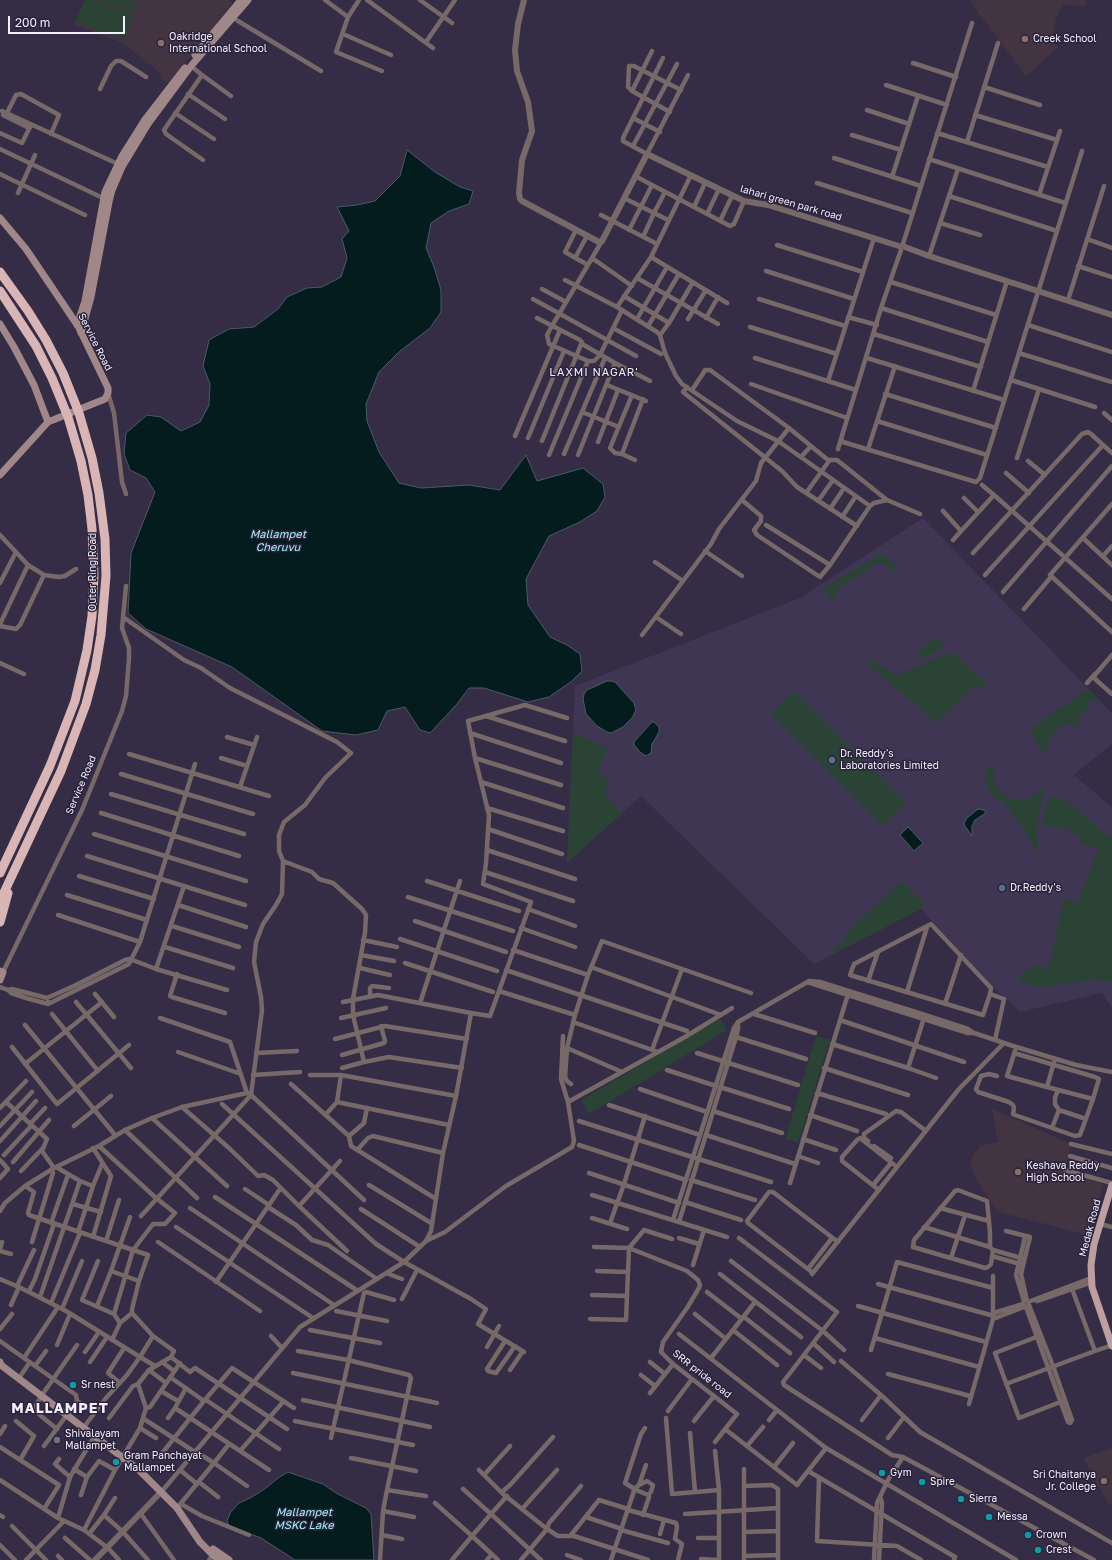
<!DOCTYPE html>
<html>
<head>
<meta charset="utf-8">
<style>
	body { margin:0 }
	#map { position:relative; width:1112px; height:1560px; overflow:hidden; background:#342d45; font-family:"Golos Text",sans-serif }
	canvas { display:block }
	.scale { position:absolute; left:8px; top:16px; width:117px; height:18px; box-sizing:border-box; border:2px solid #f3efff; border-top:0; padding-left:5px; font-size:12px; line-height:14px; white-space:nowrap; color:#f3efff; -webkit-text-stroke:3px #2a233a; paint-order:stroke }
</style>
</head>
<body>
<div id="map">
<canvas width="1112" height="1560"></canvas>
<div class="scale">200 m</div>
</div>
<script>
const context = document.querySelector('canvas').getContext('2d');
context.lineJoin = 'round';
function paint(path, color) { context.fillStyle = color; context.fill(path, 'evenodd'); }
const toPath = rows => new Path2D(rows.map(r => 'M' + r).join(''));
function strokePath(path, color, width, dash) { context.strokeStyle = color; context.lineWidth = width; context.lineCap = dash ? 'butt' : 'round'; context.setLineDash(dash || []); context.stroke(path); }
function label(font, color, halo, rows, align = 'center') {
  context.font = font + ' "Golos Text",sans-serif'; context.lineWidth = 3; context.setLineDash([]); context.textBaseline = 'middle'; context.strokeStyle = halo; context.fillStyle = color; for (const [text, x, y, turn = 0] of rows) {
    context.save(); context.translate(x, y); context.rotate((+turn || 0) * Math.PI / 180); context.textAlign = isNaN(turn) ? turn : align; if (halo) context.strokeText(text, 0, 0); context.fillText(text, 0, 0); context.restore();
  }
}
paint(toPath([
	[923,518,1112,713,1112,744,1074,775,1112,807,1112,1008,1102,993,1020,1012,990,984,921,909,814,964,641,796,567,863,575,686,800,598]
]), '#3f3654');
paint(toPath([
	[85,0,230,0,232,3,169,84,159,77,161,74,128,47,115,40,74,25],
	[969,0,1086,0,1086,6,1063,5,1056,19,1052,36,1052,42,1059,47,1026,76],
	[992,1109,1071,1144,1067,1163,1063,1171,1104,1184,1088,1235,998,1212,976,1180,973,1172,970,1162,975,1152,980,1146,998,1142],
	[1112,1448,1112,1504,1109,1505,1083,1458]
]), '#423441');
paint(toPath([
	[85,0,92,0,133,15,124,39,75,22],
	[97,0,129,0,137,3,133,13],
	[879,555,885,556,897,567,892,572,884,564,880,563,877,564,840,587,836,594,836,604,823,589],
	[935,639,943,643,943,648,921,659,918,657,918,654,923,647,931,640],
	[948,653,954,653,957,656,989,686,973,687,937,723,867,664,869,661,872,660,893,674,897,675],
	[1088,689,1099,700,1087,702,1088,712,1083,712,1080,715,1078,719,1079,725,1076,727,1065,724,1055,730,1048,742,1046,757,1030,733,1031,728],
	[794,691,906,803,883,826,771,714],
	[573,732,607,748,599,768,601,775,611,783,603,793,622,813,567,863],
	[991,766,994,767,993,779,996,786,1005,795,1013,799,1028,799,1038,792,1045,783,1038,819,1037,856,1036,851,1021,825,1003,801,997,800,989,789,985,782,985,775,987,769],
	[1055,797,1065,800,1112,839,1112,982,1094,979,1044,987,1034,986,1017,980,1033,966,1049,967,1064,898,1077,903,1099,848,1080,844,1081,837,1069,832,1070,828,1043,826,1047,799],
	[901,882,905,884,925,904,921,909,831,955,831,952,846,939,849,930],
	[720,1019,727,1030,589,1114,581,1100],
	[816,1036,830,1040,798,1143,785,1139]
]), '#2a4335');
const water = toPath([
	[407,150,435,172,460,187,473,191,469,204,449,211,431,223,426,248,434,267,441,290,441,312,430,328,399,352,379,372,366,404,367,421,379,452,399,483,421,488,469,485,500,490,526,455,537,481,583,468,603,484,605,497,597,511,580,522,549,536,526,579,528,605,550,637,567,645,580,654,582,671,572,681,549,697,528,702,484,688,469,688,457,704,430,733,420,730,405,707,387,711,378,730,356,735,322,731,232,667,146,629,128,613,131,553,155,492,146,478,130,470,124,454,126,433,147,415,161,417,181,431,200,422,209,405,210,384,203,366,209,340,229,329,254,327,278,309,287,297,307,288,322,287,341,277,347,258,342,239,349,231,337,207,357,205,375,201,400,176,407,150],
	[607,681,611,681,615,682,634,703,636,710,632,718,623,727,611,733,607,732,597,726,586,714,583,699,584,694,587,690,607,681],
	[652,722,654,722,659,727,659,732,652,744,651,753,646,756,640,752,634,745,634,742,652,722],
	[978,809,984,810,986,813,975,820,972,826,972,836,965,826,964,823,967,818,978,809],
	[908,827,923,843,914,851,900,835,908,827],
	[288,1472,323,1484,336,1493,366,1508,371,1514,374,1560,295,1560,261,1538,229,1526,227,1521,230,1513,239,1503,252,1497,266,1488,278,1478,288,1472]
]);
paint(water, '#041c1e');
strokePath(water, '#4c5b62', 1);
strokePath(toPath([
	[325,0,348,17,359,0],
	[367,0,433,48],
	[420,0,452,23],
	[232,17,238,21,321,71],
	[348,17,336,52,382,71],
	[343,34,391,55],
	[426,42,455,0],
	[663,58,623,138,623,141,647,154,688,75],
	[913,63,956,77],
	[191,66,202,75,164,130,166,134,203,160],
	[202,75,231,96],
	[886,85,947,105],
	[984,87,1040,105],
	[100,89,111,66,116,61,121,61,146,77],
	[632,91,652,51],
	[188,94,225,119],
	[867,110,909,124],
	[2,111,118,164],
	[670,112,632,91,628,87,629,66,634,66,681,90],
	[7,113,16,95,21,94,59,115,51,134],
	[175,113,214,139],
	[3,115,17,122],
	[975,115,1057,140],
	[633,118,660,132],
	[19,119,17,122,29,128],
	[0,133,22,143,31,125],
	[937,133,1048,167],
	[852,135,901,150],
	[967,142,998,43],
	[633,146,677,64],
	[0,149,103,198],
	[834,158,921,186],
	[929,159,1065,203],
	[0,174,85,215],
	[635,176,730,226,734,224,744,201],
	[892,177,918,96],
	[817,183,912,213],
	[18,193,35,155],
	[1039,195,1060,131],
	[949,196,1057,231],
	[624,198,668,220],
	[694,207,705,183],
	[654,213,665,192],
	[707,214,719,189],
	[601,215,657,244],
	[720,221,732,196],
	[940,223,980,235],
	[576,230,565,252,588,265],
	[629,230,652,185],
	[643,237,654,213],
	[1087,239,1112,248],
	[602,241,552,326,547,335,549,344,588,361,594,361,600,355,622,310],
	[903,244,972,23],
	[777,245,863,272],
	[901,250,881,308,841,439,843,442,976,482,980,478,1082,151],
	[929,256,958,169],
	[651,257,727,303],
	[575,258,587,236],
	[592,258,632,286],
	[1078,266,1112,277],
	[766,271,854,299],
	[637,278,718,324],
	[565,280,617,307,657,332,660,335,665,353,676,376,682,384,737,421,778,441,870,506],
	[891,282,996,315],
	[542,289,566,302],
	[624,296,669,323],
	[533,299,636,356],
	[759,299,845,326],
	[1068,300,1104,186],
	[617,307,651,257,691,175],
	[881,308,988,342],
	[848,317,877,325],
	[537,318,580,340,582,342,542,441],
	[706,318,718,297],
	[637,319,667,267],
	[688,319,706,290],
	[1028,325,1112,352],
	[648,326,679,274],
	[750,327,837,354],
	[613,328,661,354],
	[874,334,981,367],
	[660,335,669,323,693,282],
	[1019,353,1112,382],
	[755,358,856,390],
	[867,358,1004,400],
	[615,363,650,381],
	[1011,380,1095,407],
	[828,381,874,238],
	[751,384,847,418],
	[607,385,646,401],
	[687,387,683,392,782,471,797,487,857,526],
	[692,390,704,372,705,370,710,370,789,428,828,460,837,460,887,500],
	[973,391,1007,281],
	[108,393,114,413,122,482,126,494],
	[885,394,996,428],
	[632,395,610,448,615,453,622,454,635,460],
	[582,412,619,427],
	[1104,413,1112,420],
	[877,421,987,455],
	[515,436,560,330],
	[528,438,564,351],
	[598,442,618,390],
	[838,449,841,439],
	[868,449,895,366],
	[564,454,605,358],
	[622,454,643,399],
	[549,455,588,361],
	[578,455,615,363,582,344],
	[801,457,811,446],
	[1017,458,1039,389],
	[1028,461,1045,475],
	[1006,473,1029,493],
	[982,485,994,495],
	[806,493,829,461],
	[964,498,978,512],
	[742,500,761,516,761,521,754,530,757,535,820,577,830,565,870,506,874,503,887,500,920,514],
	[818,501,833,480],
	[1112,504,1050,575,1112,632],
	[830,509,844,488],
	[943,511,961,531],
	[842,517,856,496],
	[766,525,830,565],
	[0,535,28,565,44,575,59,577,65,576,76,569],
	[1083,538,1112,565],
	[953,540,994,495,1112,599],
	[705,551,742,576],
	[973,553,1082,434,1088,432,1091,434,1112,453],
	[1103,556,1112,546],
	[655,562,683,581],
	[985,575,1103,445],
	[0,583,16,552],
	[1003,592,1112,466],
	[1024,609,1051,577],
	[123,617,184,660,201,668,230,688,337,742,351,753,325,778,305,805,284,822,279,835,279,851,283,861,282,894,276,905,263,924,256,942,254,962,261,997,262,1010,251,1095,141,1216],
	[656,617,681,634],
	[0,624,28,565],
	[0,626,16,629,20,625,44,575],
	[642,635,711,544,719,529,756,481,761,463,789,428],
	[1112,655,1094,676,1095,679,1112,694],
	[0,663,24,674],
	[1087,683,1095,674],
	[486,716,565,741],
	[470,733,561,763],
	[227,737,254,745],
	[129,754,269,796],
	[221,758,247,766],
	[475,758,561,785],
	[121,774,253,814],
	[481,782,563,808],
	[240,787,257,737],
	[111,794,244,834],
	[487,808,563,831],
	[101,813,239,856],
	[488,829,562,854],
	[94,834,246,881],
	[487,850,575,879],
	[87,856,245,905],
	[283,861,312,872,319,879,333,883,362,909,366,915,365,933,353,999,353,1015,364,1062],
	[485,872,573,901],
	[79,876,154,899],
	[427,881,519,911],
	[67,895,147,920],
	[408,897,513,931],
	[178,905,246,927],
	[528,909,575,926],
	[58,915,140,942],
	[415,921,506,952],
	[172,926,239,947],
	[521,928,575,947],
	[400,939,497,971],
	[363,940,397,947],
	[165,947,233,968],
	[513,950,588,975,602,941,751,993],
	[361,955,394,961],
	[405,963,493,992],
	[591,967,721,1015],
	[360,968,390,975],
	[156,969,184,886],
	[506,970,687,1031],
	[3,972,82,810,122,711,126,696,129,658,129,648,122,628,126,586],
	[177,974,170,996,172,997,225,1013],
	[868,981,878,952],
	[807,982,968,1033,974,1033],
	[0,987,8,990,12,989,47,998,76,985,125,960,130,959,156,969,227,990],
	[8,990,11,993,26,998,48,1004,48,1002],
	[499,991,575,1015],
	[907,992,927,927],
	[95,994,114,1017],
	[990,994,991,988,931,924,854,964,850,975,983,1015,990,994,1004,999,995,1040],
	[370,996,370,988,372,986,389,988],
	[76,1002,131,1068],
	[420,1003,460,881],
	[48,1004,129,964,140,942,195,764],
	[945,1004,961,955],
	[471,1013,490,1016,531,902,483,884,486,863,489,815,475,758,468,721,525,705,567,718],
	[52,1014,98,1071],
	[754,1014,815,1033],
	[160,1018,230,1042,247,1093],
	[341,1018,386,1008],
	[924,1018,908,1068,936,1078],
	[840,1020,964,1062],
	[573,1022,658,1052],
	[25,1025,115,1135],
	[736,1037,806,1059],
	[335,1039,385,1026,467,1039],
	[832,1044,908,1068],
	[12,1047,57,1104,129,1045],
	[567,1048,622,1072],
	[652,1050,682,969],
	[1015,1051,1007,1076,1047,1087,1054,1062],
	[178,1052,241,1074],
	[256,1053,297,1051],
	[697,1053,798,1085],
	[1014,1053,1095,1077,1099,1079,1093,1099,1047,1087],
	[342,1055,384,1043,385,1041,381,1026],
	[25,1064,102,1002],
	[342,1068,364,1062,389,1057,462,1068],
	[824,1068,908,1095],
	[667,1070,716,1086],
	[253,1075,300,1072],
	[310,1075,341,1075,456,1096],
	[997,1076,989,1074,981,1076,976,1089,978,1092,1009,1102,1013,1105,1014,1108,1013,1114,1015,1115,1075,1136,1080,1135,1093,1099],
	[291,1084,349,1136,351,1146,436,1199],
	[571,1084,567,1081,565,1077,567,1048,575,1015,588,975],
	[720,1087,789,1109],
	[640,1089,707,1112],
	[32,1092,15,1110,47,1139,42,1151,54,1168],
	[817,1093,886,1114],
	[337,1102,449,1125],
	[568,1102,685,1037,732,1008],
	[222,1104,376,1244,404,1262,471,1299,486,1309,478,1324,524,1352],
	[609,1105,700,1135],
	[182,1107,229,1148,258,1176,264,1175,273,1180,299,1206,347,1251],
	[0,1108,26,1081],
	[1059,1110,1086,1119],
	[713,1111,782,1133],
	[326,1114,337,1102,341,1075],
	[810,1115,857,1131],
	[152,1118,227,1186],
	[579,1121,771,1182],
	[30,1124,45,1108],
	[0,1126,15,1110,6,1102],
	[74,1126,111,1096],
	[1052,1128,1059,1110,1055,1104,1055,1098,1058,1090],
	[125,1130,197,1198],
	[706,1135,795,1164],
	[349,1136,364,1123,367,1108],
	[803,1139,836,1150],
	[0,1141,36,1101],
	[868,1141,864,1138,864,1134,896,1111,901,1112,926,1131],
	[1071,1144,1112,1154],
	[579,1145,686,1180],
	[99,1146,156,1198,175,1213,165,1224,153,1224,133,1250,114,1314,120,1323],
	[874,1146,891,1158],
	[357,1150,368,1138,373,1136,443,1153],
	[4,1155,32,1125],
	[798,1156,818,1163],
	[1070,1156,1112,1168],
	[0,1160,8,1169,0,1178],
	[13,1162,49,1120],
	[56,1167,80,1181,93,1186],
	[1065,1170,1112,1183],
	[21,1171,43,1148],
	[589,1173,679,1203],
	[691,1180,755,1200],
	[790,1183,849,991],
	[369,1185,431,1223],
	[873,1185,891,1163],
	[25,1186,34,1192,28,1213,29,1215,148,1255,139,1281,132,1309,132,1313,153,1336,174,1351,171,1357,149,1370,138,1384,133,1386,109,1418],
	[245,1189,269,1205],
	[879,1190,842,1161,842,1157,857,1140,860,1138,897,1167],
	[958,1190,987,1201,990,1232,990,1247,993,1250,991,1264,988,1267,985,1268,913,1247,914,1240,955,1191,958,1190],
	[592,1195,727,1237],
	[215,1197,358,1291],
	[685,1202,741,1220],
	[73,1204,101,1212],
	[299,1206,340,1161],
	[268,1207,296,1225,312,1240,328,1245,377,1279],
	[190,1208,334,1305],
	[940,1208,989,1221],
	[361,1209,420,1247],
	[0,1211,5,1203,25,1186,54,1168,99,1146,125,1130,152,1118,182,1107,247,1093,251,1095,364,1200],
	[592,1218,627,1229],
	[673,1220,734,1028,738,1022,809,981,820,982,925,1015,968,1029,974,1033,1013,1046,1076,1065,1112,1072],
	[679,1222,736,1037,738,1029,738,1022],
	[51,1223,68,1175],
	[610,1223,624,1184,645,1116],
	[1104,1225,1112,1227],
	[176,1227,313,1318],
	[924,1227,990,1247],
	[1006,1231,1030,1237,1021,1274,1027,1301],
	[78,1232,93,1186,102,1164],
	[93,1237,111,1176,93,1148],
	[1025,1237,1016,1275,1024,1301,1023,1305,1025,1307,1029,1306],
	[679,1238,699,1244],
	[739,1238,837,1312,783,1382,784,1385,892,1455,903,1457,1094,1560],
	[106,1241,119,1200],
	[426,1241,445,1232,506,1186,572,1147,574,1141,568,1102,561,1079,563,1036],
	[32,1242,53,1173,52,1169],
	[158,1242,260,1311],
	[594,1247,629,1248,644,1230,672,1239],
	[0,1250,2,1242],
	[993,1250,1021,1258],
	[0,1251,11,1254],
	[992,1256,1020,1264],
	[951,1258,965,1215],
	[98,1261,82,1300,114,1314],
	[731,1261,823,1331,844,1350],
	[693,1265,704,1230],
	[808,1269,832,1238],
	[111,1271,139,1281],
	[597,1271,627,1272],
	[386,1273,402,1279],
	[813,1273,748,1223,747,1221,769,1192,773,1192,838,1242],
	[720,1274,801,1337],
	[812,1274,959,1089,1004,1043],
	[0,1279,21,1288,66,1311,140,1357,127,1375,106,1398,84,1427],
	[216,1282,280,1189],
	[878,1284,994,1316],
	[17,1286,34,1250],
	[29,1291,35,1279,54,1224],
	[707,1292,742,1319],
	[592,1295,627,1296],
	[40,1297,80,1181],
	[402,1299,417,1270],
	[1037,1301,1092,1282],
	[1028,1302,1091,1278],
	[51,1303,80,1233],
	[11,1305,19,1287],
	[97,1306,111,1271,130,1217],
	[858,1306,986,1342],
	[1026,1307,1068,1422,1070,1423,1072,1420,1053,1366,1029,1305],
	[62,1309,82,1261],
	[336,1311,387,1321],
	[994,1313,1023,1304],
	[695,1314,726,1339],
	[744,1317,790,1353],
	[590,1319,626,1320,629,1248,687,1271,698,1280,700,1285,699,1288,687,1308,663,1342,661,1352,673,1364,737,1414,715,1442],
	[993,1319,1024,1307],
	[0,1329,12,1314],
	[310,1330,380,1343],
	[733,1330,777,1365],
	[679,1334,826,1448,1016,1560],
	[153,1336,140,1357,155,1366],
	[271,1336,282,1348],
	[1039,1336,995,1353,1019,1418,1063,1401],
	[875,1338,979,1367],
	[112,1340,120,1323,132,1313],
	[0,1341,76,1395,77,1401,95,1412],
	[505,1341,487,1369,488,1371,496,1373,515,1346],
	[813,1343,834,1362],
	[57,1345,70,1314],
	[487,1347,499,1326],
	[871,1350,897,1262,993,1288],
	[298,1351,348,1360,409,1375,411,1378,387,1490,383,1511,380,1560],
	[1095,1351,1112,1345],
	[85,1352,99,1332],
	[804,1355,821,1368],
	[171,1357,190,1372,195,1368,287,1429],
	[24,1358,58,1307],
	[711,1358,755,1302],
	[841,1361,881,1395,920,1432,1112,1543],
	[90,1362,107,1337],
	[162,1362,174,1371],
	[650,1362,665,1374],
	[35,1366,46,1351],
	[149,1370,166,1383],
	[510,1370,523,1351],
	[293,1373,437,1403],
	[888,1374,970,1396],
	[641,1375,655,1386],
	[19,1378,30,1362],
	[120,1383,108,1373,124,1348],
	[1006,1384,1095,1351,1071,1286],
	[186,1388,175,1408,269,1470],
	[161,1391,178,1401],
	[650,1393,673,1364],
	[206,1400,279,1449],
	[303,1400,430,1427],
	[204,1401,232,1368,294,1408],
	[969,1404,993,1319,993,1276],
	[146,1408,150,1407,180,1363],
	[668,1411,692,1379],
	[168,1418,175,1408],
	[666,1418,672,1494,719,1490],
	[144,1419,195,1452],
	[769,1420,777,1410],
	[862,1420,881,1395],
	[16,1421,34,1436,20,1460],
	[295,1421,413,1445],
	[694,1421,714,1396],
	[140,1428,156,1438],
	[57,1429,41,1416,36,1411,35,1407,42,1395,77,1345],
	[725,1429,797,1485,826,1448],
	[690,1433,695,1492],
	[0,1434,5,1426],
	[331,1438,364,1293,366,1292,394,1300],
	[888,1438,904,1417],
	[229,1444,214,1463,247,1486],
	[44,1446,77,1401],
	[747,1446,763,1427],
	[0,1447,59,1485,44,1509],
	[240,1451,283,1402],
	[715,1451,719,1490,719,1560],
	[159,1457,204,1401,170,1377],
	[351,1458,416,1471],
	[59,1459,55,1464,70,1477],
	[774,1467,793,1443],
	[74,1469,87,1477,99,1461,115,1470],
	[744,1469,744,1560],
	[180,1470,197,1484],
	[479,1470,503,1494,547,1529,558,1536,574,1536,648,1560],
	[808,1471,955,1557,954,1560],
	[484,1475,510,1446],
	[819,1478,817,1541,897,1546,921,1560],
	[0,1480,58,1518,84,1530,108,1548,119,1560],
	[199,1482,218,1497],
	[639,1485,647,1481,653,1485,651,1492,648,1495],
	[744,1486,772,1485,778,1489,778,1560],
	[463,1489,491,1514,472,1536,498,1560],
	[163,1490,300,1327,404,1262,426,1241,431,1231,443,1153,456,1096,471,1013,378,995,343,1002],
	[387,1490,426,1496],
	[502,1492,511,1484,553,1437],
	[81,1495,87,1477],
	[507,1496,491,1514,541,1560],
	[115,1498,104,1515,123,1532,148,1560],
	[435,1503,472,1536,452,1560],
	[181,1504,202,1516,249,1535],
	[177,1508,214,1463,195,1451],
	[522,1509,557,1470],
	[628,1510,676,1523,677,1527,675,1539,682,1544,678,1560],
	[383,1511,414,1517],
	[141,1514,174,1560],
	[685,1514,778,1508],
	[0,1515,3,1517],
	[643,1515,649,1497,648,1495,634,1489,639,1485,646,1465],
	[586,1517,622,1529],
	[58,1518,70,1477,95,1435],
	[12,1526,46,1560],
	[84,1530,115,1470,140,1428,146,1408,138,1384],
	[621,1530,668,1543],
	[744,1532,778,1531],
	[89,1534,104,1515],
	[660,1534,664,1520],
	[382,1535,402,1539],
	[571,1535,599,1500,628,1509],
	[65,1538,90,1560],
	[698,1538,719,1538],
	[0,1545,15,1560],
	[567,1555,581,1560],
	[58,1556,62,1560],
	[744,1556,778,1555],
	[701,1559,718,1560],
	[26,1560,64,1521],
	[209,1560,214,1553],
	[487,1560,492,1554],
	[521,1560,547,1529,549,1523,581,1486],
	[611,1560,634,1491,633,1488,625,1483,641,1434,645,1428],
	[874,1560,877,1503,888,1480,903,1457],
	[879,1560,882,1503,881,1499]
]), '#786969', 4.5);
strokePath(toPath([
	[524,0,518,24,515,50,517,71,528,102,532,131,522,160,519,193,520,199,522,201,599,242,602,241,647,154,744,201,768,205,899,246],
	[905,247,929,256,1112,315],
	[95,1560,161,1492]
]), '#786969', 6);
strokePath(toPath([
	[195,55,241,0],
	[0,218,26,249,78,326,108,388,108,393,105,399,48,422,0,475],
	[0,324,14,347,34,385,48,422],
	[77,325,85,301,105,192,122,156,144,121,185,68],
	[81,333,91,297,109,202,112,190,122,167,148,124,191,66,248,0],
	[0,971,3,972,0,980],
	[0,1362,1,1365,139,1470,177,1508,200,1542,213,1555,219,1560],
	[213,1549,229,1560]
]), '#a08889', 7);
strokePath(toPath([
	[1112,1185,1094,1244,1091,1265,1092,1287,1112,1346]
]), '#be9fa0', 7);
strokePath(toPath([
	[0,272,28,311,46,340,63,373,79,413,92,458,99,493,105,539,106,576,101,635,95,670,86,704,61,771,0,901],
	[0,291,36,346,52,378,68,417,81,461,88,495,92,529,94,576,92,616,87,650,75,701,50,766,0,873],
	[0,922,8,893]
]), '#d9b5b6', 9);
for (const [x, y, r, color] of [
	[1025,39,4,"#8d6e63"],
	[161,43,4,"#8d6e63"],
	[832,760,4,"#5c6f8a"],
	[1002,888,4,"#5c6f8a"],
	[1018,1172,4,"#8d6e63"],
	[73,1385,4,"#0f9aa8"],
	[57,1440,4,"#6b7280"],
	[116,1462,4,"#0f9aa8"],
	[882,1473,4,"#0f9aa8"],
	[1104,1481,4,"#8d6e63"],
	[922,1482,4,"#0f9aa8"],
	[961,1499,4,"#0f9aa8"],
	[989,1517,4,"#0f9aa8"],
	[1028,1535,4,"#0f9aa8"],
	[1038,1550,4,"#0f9aa8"]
]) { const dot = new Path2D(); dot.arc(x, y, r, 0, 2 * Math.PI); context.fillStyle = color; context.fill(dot); strokePath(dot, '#2a233a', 1.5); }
label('10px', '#f3efff', '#2a233a', [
	["Oakridge",169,37],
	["International School",169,49],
	["Creek School",1033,39],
	["Dr. Reddy's",840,754],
	["Laboratories Limited",840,766],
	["Dr.Reddy's",1010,888],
	["Keshava Reddy",1026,1166],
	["High School",1026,1178],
	["Sr nest",81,1385],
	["Shivalayam",65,1434],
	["Mallampet",65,1446],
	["Gram Panchayat",124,1456],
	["Mallampet",124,1468],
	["Gym",890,1473],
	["Sri Chaitanya",1096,1475,"right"],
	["Jr. College",1096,1487,"right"],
	["Spire",930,1482],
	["Sierra",969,1499],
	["Messa",997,1517],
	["Crown",1036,1535],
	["Crest",1046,1550]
], 'left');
label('10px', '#f3efff', '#2a233a', [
	["lahari green park road",791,203,16],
	["Service Road",95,342,63],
	["Outer Ring Road",93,572,-90],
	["Service Road",81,785,-67],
	["Medak Road",1090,1228,-75],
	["SRR pride road",702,1374,38]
]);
context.letterSpacing = '1px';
label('11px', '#f3efff', '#2a233a', [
	["LAXMI NAGAR'",594,373]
]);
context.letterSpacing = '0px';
label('italic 11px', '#9ff2f7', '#2a233a', [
	["Mallampet",278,535],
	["Cheruvu",278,548],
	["Mallampet",304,1513],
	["MSKC Lake",304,1526]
]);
context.letterSpacing = '1px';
label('bold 14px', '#f3efff', '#2a233a', [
	["MALLAMPET",60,1409]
]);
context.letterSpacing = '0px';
</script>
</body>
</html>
